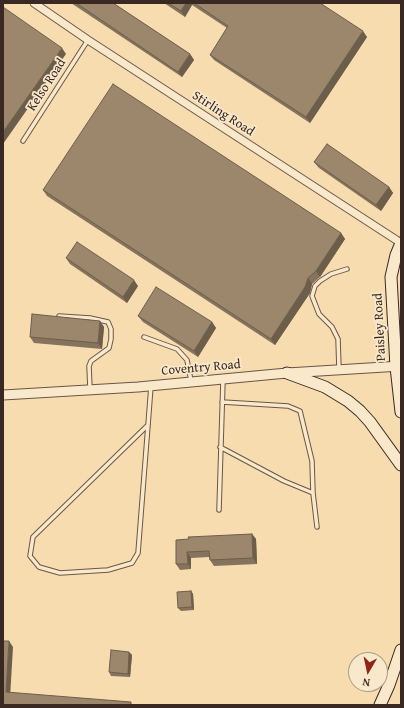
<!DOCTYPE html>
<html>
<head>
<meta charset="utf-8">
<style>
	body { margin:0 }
	#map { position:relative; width:404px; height:708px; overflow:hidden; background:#f7dcaf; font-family:"Gentium Book Plus",serif }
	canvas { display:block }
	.frame { position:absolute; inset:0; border:4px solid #3a2923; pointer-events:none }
	.north { position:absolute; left:348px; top:652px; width:40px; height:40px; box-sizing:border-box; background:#fae8cb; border:1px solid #ad9c88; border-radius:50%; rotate:189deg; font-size:11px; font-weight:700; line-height:16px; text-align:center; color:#3a2923 }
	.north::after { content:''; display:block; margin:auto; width:14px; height:18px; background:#8f2418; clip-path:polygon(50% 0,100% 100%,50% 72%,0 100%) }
</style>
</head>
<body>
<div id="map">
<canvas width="404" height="708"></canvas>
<div class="frame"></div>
<div class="north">N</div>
</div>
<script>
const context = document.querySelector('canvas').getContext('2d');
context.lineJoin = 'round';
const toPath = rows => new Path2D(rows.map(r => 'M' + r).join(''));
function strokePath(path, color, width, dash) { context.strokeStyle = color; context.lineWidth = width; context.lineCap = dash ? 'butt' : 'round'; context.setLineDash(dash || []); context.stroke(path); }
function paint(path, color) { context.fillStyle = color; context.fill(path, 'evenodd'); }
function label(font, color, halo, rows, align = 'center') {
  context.font = font + ' "Gentium Book Plus",serif'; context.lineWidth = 3.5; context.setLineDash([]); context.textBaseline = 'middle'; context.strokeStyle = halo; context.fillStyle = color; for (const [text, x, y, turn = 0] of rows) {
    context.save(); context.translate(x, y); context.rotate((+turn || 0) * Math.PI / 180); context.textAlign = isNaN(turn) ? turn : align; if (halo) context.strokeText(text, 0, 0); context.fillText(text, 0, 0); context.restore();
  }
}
const service = toPath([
	[23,141,88,40],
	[59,316,90,318,108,322,111,329,111,339,109,348,91,361,89,366,90,389],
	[144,337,177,349,187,360,191,381],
	[339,369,338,339,332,327,319,314,312,296,315,286,320,281,331,274,347,269],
	[222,402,288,406,300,411,312,461,313,493],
	[148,425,33,537,30,556,39,567,60,573,108,570,132,563,138,553,148,425,151,386],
	[220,447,284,481,313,493,317,527],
	[219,510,223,380]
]);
const minor = toPath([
	[34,3,88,40,401,243]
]);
const tertiary = toPath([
	[3,395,138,387,287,373,401,366]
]);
const secondary = toPath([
	[401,243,396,255,391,277,396,367,401,412],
	[287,373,325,387,348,401,360,411,370,422,401,465],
	[380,705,389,685,401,650]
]);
strokePath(service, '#695646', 5.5);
strokePath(minor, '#695646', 9);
strokePath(tertiary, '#695646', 11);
strokePath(secondary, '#3a2923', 13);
strokePath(service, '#fae8cb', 3.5);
strokePath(minor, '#fae8cb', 7);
strokePath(tertiary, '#fae8cb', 9);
strokePath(secondary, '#fae8cb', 11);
paint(toPath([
	[71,3,113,3,190,54,194,60,182,77],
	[164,3,320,3,367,37,310,123,214,60,210,55,227,28,192,5,185,17],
	[314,162,389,187,393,193,381,211,319,168],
	[43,190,341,233,345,239,320,277,312,284,310,293,275,345,47,196],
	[66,258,138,286,127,303,70,264],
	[138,316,212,322,216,328,198,357,143,322],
	[100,321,104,327,102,349,34,343,30,337],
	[252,534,256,539,257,564,214,566,210,560,209,557,191,558,191,569,180,570,176,564,189,539],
	[191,591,193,594,194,610,181,611,178,608],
	[129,652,132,655,130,677,111,676,109,672]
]), '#86735d');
paint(toPath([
	[186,3,191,3,192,5,185,17,181,11],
	[363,31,367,37,310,123,306,117],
	[62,48,66,54,3,144,3,132],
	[190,54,194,60,182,77,178,72],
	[389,187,393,193,381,211,376,205],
	[341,233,345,239,320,277,316,271],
	[308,278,312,284,310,293,275,345,271,339],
	[134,280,138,286,127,303,123,297],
	[100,321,104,327,102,349,98,343],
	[212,322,216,328,198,357,194,351],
	[252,534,256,539,257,564,253,558],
	[187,552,191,558,191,569,188,564],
	[191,591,193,594,194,610,192,607],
	[9,641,13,647,10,698,6,692],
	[129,652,132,655,130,677,128,674]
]), '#6d5e4c');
const building = toPath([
	[76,3,113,3,190,54,178,72,76,3],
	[168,3,186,3,181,11,168,3],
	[194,3,320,3,363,31,306,117,210,55,228,26,194,3],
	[3,7,62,48,3,132,3,7],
	[113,84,341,233,316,271,308,278,305,287,271,339,43,190,113,84],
	[327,144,389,187,376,205,314,162,327,144],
	[77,242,134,280,123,297,66,258,77,242],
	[156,287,212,322,194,351,138,316,156,287],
	[32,314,100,321,98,343,30,337,32,314],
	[252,534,253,558,210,560,209,551,187,552,188,564,176,564,176,540,189,539,188,537,252,534],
	[191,591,192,607,178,608,177,592,191,591],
	[3,641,9,641,6,692,131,702,131,705,3,705,3,641],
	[111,650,129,652,128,674,109,672,111,650]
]);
paint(building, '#9c866c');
strokePath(building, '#6d5e4c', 1);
label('13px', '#3a2923', '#fae8cb', [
	["Kelso Road",47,85,-57],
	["Stirling Road",223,114,33],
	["Paisley Road",380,327,-93],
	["Coventry Road",201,368,-5]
]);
</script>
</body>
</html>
